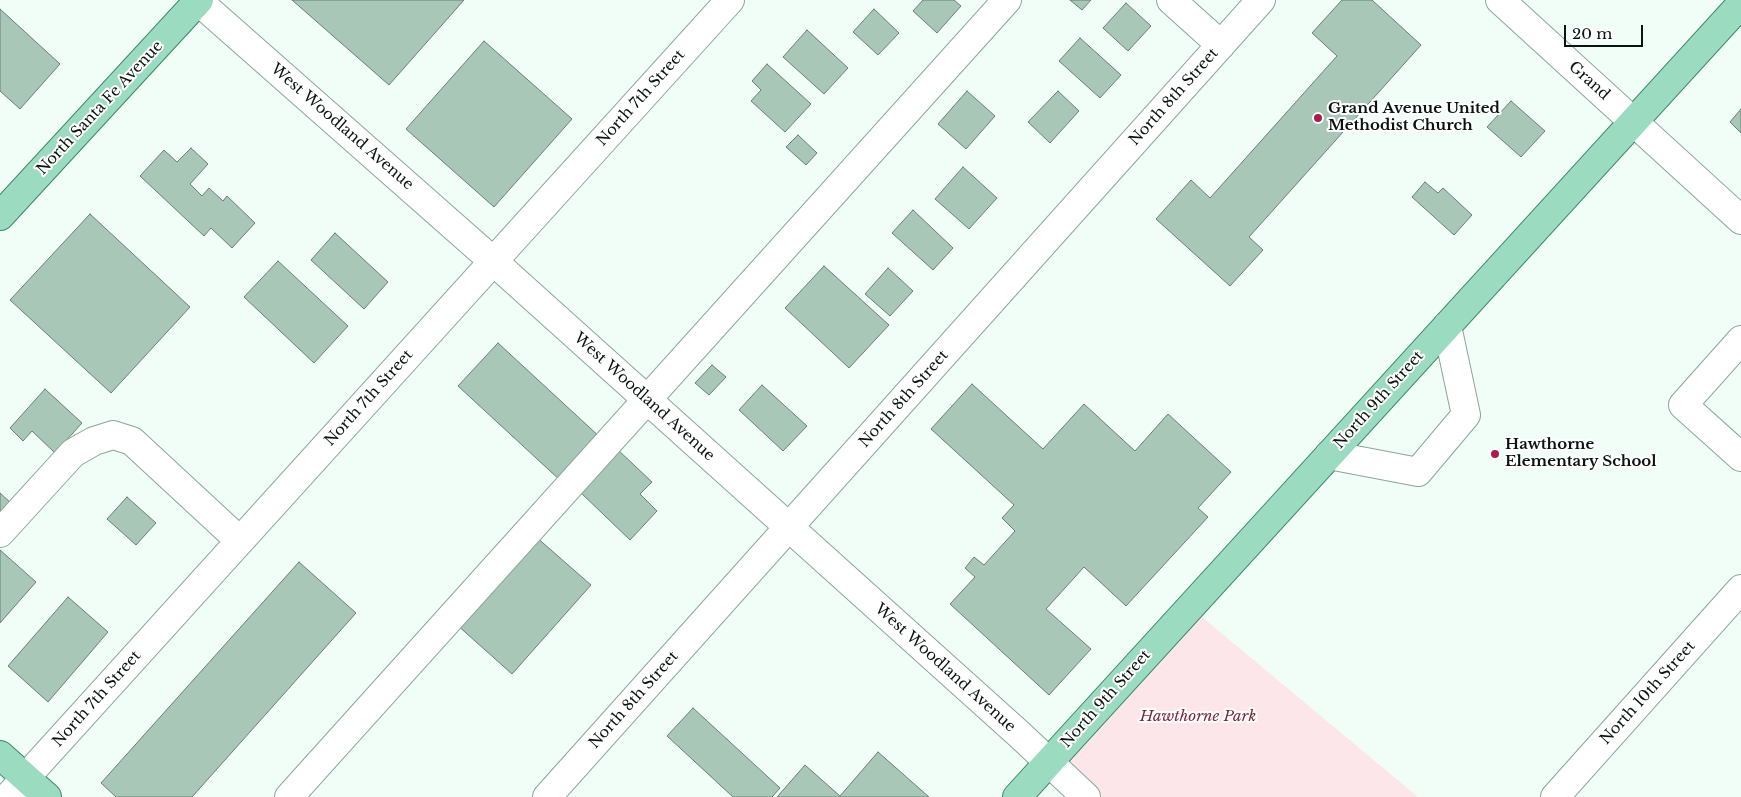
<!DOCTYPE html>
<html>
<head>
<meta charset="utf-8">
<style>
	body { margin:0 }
	#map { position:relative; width:1741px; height:797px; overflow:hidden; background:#f1fef8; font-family:"Libre Baskerville",serif }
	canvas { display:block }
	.scale { position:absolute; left:1564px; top:25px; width:79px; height:22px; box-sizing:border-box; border:2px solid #09140f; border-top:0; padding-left:6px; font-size:15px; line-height:18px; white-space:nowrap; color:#09140f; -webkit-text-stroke:4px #fff; paint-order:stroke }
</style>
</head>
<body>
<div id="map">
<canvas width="1741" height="797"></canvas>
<div class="scale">20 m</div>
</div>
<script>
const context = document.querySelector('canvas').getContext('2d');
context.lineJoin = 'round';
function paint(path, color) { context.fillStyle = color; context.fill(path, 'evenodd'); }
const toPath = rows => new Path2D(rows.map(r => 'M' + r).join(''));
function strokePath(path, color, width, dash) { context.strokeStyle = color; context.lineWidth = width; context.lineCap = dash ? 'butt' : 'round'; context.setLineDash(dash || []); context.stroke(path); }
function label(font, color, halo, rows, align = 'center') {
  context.font = font + ' "Libre Baskerville",serif'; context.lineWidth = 4; context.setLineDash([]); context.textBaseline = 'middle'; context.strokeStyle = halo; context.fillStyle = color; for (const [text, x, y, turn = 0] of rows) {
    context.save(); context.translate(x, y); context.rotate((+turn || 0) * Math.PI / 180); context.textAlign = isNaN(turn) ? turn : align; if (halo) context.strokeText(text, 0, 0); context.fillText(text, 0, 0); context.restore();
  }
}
paint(toPath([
	[1190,607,1418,797,1086,797,1048,762]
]), '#fde6e9');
const building = toPath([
	[292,0,464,0,389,85,292,0],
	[923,0,954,0,961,6,937,33,913,11,923,0],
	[1070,0,1091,0,1082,10,1070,0],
	[1342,0,1372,0,1421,45,1249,237,1263,250,1230,286,1156,219,1191,180,1210,198,1337,56,1312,33,1342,0],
	[1126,3,1151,26,1128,51,1103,28,1126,3],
	[0,9,60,64,20,109,0,91,0,9],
	[874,9,899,33,878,55,853,32,874,9],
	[807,30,848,68,824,94,783,57,807,30],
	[1080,38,1121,75,1100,98,1059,61,1080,38],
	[484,41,572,119,494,207,406,129,484,41],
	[767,64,811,104,785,132,751,101,761,90,752,81,767,64],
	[967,91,995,116,966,149,938,124,967,91],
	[1058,91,1079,111,1050,143,1028,122,1058,91],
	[1511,101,1545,131,1521,157,1487,127,1511,101],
	[1741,109,1741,133,1730,122,1741,109],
	[798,135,817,153,806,165,786,147,798,135],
	[191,148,208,164,190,184,202,196,209,188,223,201,227,196,255,223,232,248,211,228,204,236,140,176,164,150,177,162,191,148],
	[963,167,997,198,969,229,935,199,963,167],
	[1425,182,1438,193,1443,188,1472,215,1454,235,1412,197,1425,182],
	[913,210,953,248,933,270,892,233,913,210],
	[90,214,190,307,111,393,10,300,90,214],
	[335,233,388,282,364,309,311,260,335,233],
	[278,261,348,326,314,363,244,297,278,261],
	[824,266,889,325,849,368,785,308,824,266],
	[888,268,913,291,890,316,865,294,888,268],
	[498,343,602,439,562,482,458,386,498,343],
	[712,365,726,377,709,395,695,383,712,365],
	[972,384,1043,449,1084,404,1135,451,1168,414,1231,472,1198,508,1208,517,1126,606,1084,567,1046,609,1091,649,1049,695,950,604,975,577,965,568,974,557,984,565,1015,531,1002,518,1014,505,931,429,972,384],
	[762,385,807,426,783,451,739,410,762,385],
	[45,389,82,423,55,453,32,431,23,441,10,428,45,389],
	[617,449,652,482,640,494,657,511,630,540,578,490,617,449],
	[0,493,12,504,0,517,0,493],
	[127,497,156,523,136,545,107,519,127,497],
	[535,536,591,585,512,674,456,624,535,536],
	[0,550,36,582,0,623,0,550],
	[299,562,356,613,192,797,116,797,101,783,299,562],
	[68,597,108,632,48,702,8,666,68,597],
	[693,708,780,788,772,797,733,797,667,736,693,708],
	[878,752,929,797,777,797,805,765,840,796,878,752]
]);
paint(building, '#a8c7b7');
strokePath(building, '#658274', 1);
const minor = toPath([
	[197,0,493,261,1020,735,1086,797],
	[1171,0,1221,45],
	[1500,0,1741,220],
	[1741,340,1683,405,1741,457],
	[1329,455,1418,472,1466,415,1447,326],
	[0,533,73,453,94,441,113,435,132,441,240,541],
	[8,797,730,0],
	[289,797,1007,0],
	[547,797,1261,0],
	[1555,797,1741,589]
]);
const major = toPath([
	[0,216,199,0],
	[0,755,47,797],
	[1017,797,1741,4]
]);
strokePath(minor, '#89a798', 30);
strokePath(major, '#3c8667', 30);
strokePath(minor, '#fff', 28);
strokePath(major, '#9bdcc1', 28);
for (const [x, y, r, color] of [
	[1318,118,5,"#ad1a4c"],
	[1495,454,5,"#ad1a4c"]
]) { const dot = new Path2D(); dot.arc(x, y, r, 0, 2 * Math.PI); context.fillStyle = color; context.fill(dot); strokePath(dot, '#fff', 2); }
label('15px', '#09140f', '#fff', [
	["Grand",1589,81,42],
	["North 8th Street",1174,97,-48],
	["North 7th Street",641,98,-48],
	["North Santa Fe Avenue",100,108,-47],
	["West Woodland Avenue",342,127,41],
	["West Woodland Avenue",644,397,42],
	["North 7th Street",369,398,-48],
	["North 8th Street",904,399,-48],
	["North 9th Street",1379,400,-48],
	["West Woodland Avenue",945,668,42],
	["North 10th Street",1648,693,-48],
	["North 7th Street",97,699,-48],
	["North 9th Street",1106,699,-48],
	["North 8th Street",634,700,-48]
]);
label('bold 15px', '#09140f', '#fff', [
	["Grand Avenue United",1328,109],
	["Methodist Church",1328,126],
	["Hawthorne",1505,445],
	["Elementary School",1505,462]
], 'left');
label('italic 15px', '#7a263c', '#fff', [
	["Hawthorne Park",1198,717]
]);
</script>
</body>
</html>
